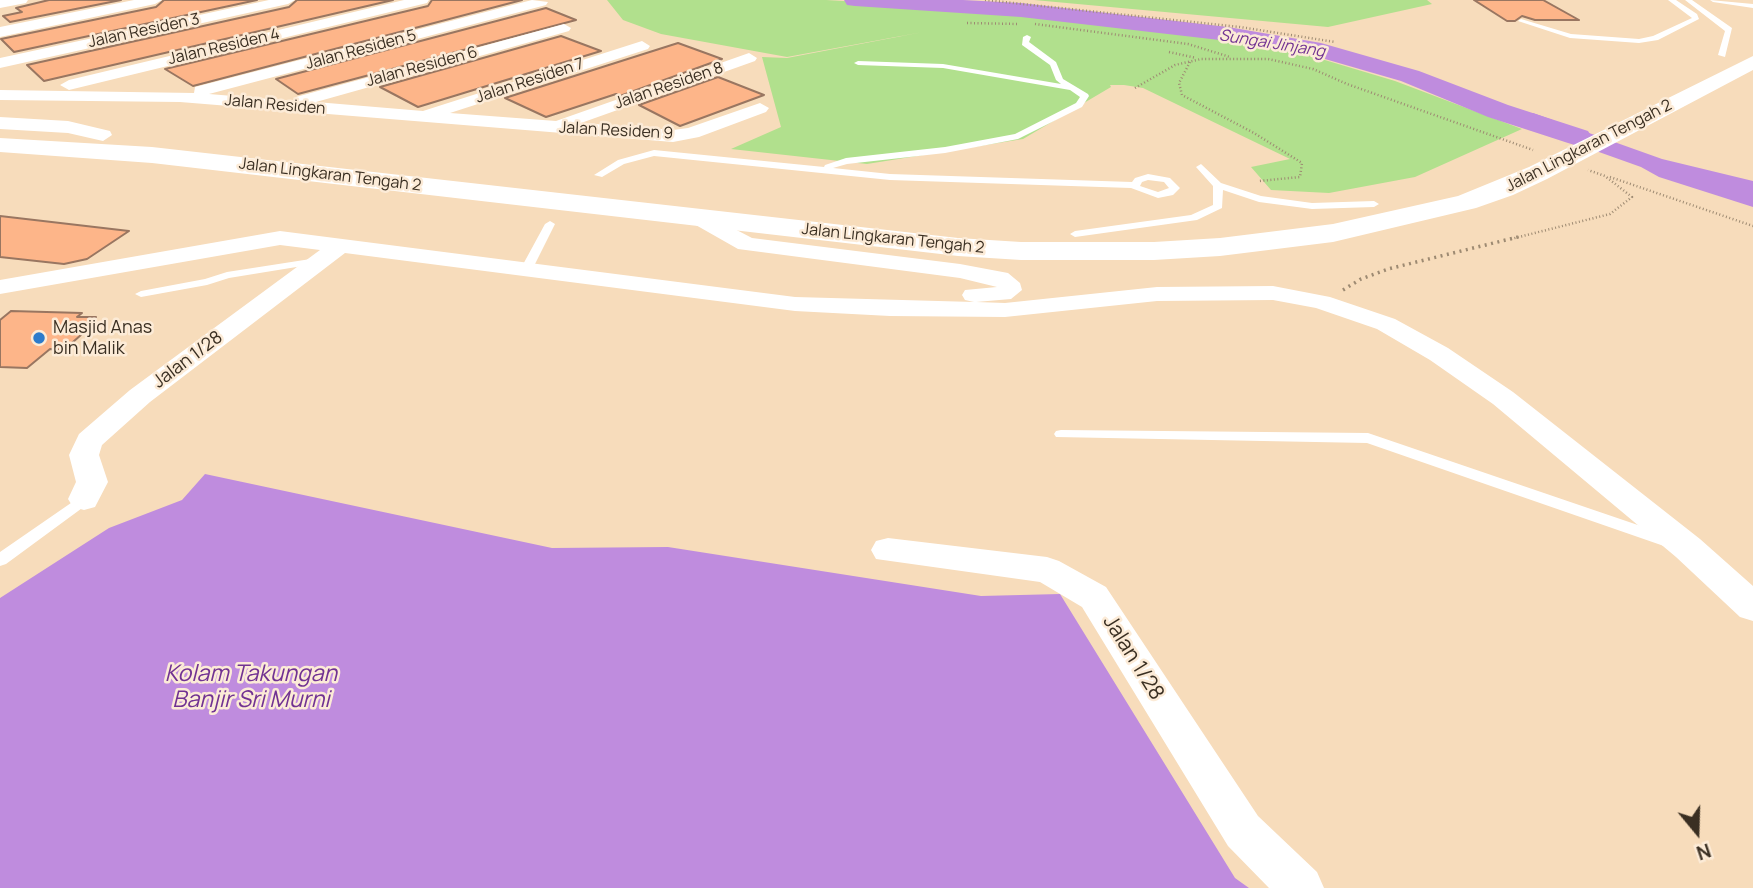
<!DOCTYPE html>
<html>
<head>
<meta charset="utf-8">
<style>
	body { margin:0 }
	#map { position:relative; width:1753px; height:888px; overflow:hidden; background:#f7dcbb; font-family:Manrope,sans-serif }
	canvas { display:block }
	.north { position:absolute; left:1662px; top:797px; width:70px; height:70px; -webkit-text-stroke:5px #fcebd7; paint-order:stroke; rotate:161deg; font-size:19px; font-weight:700; line-height:28px; text-align:center; color:#3a2f22 }
	.north::after { content:''; display:block; margin:auto; width:24px; height:32px; background:#3a2f22; clip-path:polygon(50% 0,100% 100%,50% 72%,0 100%) }
</style>
</head>
<body>
<div id="map">
<canvas width="1753" height="888"></canvas>
<div class="north">N</div>
</div>
<script>
const context = document.querySelector('canvas').getContext('2d');
context.lineJoin = 'round';
function paint(path, color) { context.fillStyle = color; context.fill(path, 'evenodd'); }
const toPath = rows => new Path2D(rows.map(r => 'M' + r).join(''));
function strokePath(path, color, width, dash) { context.strokeStyle = color; context.lineWidth = width; context.lineCap = dash ? 'butt' : 'round'; context.setLineDash(dash || []); context.stroke(path); }
function label(font, color, halo, rows, align = 'center') {
  context.font = font + ' Manrope,sans-serif'; context.lineWidth = 5; context.setLineDash([]); context.textBaseline = 'middle'; context.strokeStyle = halo; context.fillStyle = color; for (const [text, x, y, turn = 0] of rows) {
    context.save(); context.translate(x, y); context.rotate((+turn || 0) * Math.PI / 180); context.textAlign = isNaN(turn) ? turn : align; if (halo) context.strokeText(text, 0, 0); context.fillText(text, 0, 0); context.restore();
  }
}
paint(toPath([
	[607,0,826,0,980,9,1218,38,1288,49,1395,81,1522,129,1415,177,1329,193,1271,190,1251,167,1290,159,1143,88,1124,85,1110,85,1111,87,1023,139,867,164,731,149,781,127,762,57,787,58,923,32,787,57,661,34,623,20],
	[1034,0,1427,0,1432,4,1328,27]
]), '#b1e08d');
paint(toPath([
	[1533,113,1662,159,1753,181,1753,207,1659,177,1641,167,1512,121],
	[205,474,552,548,668,547,981,596,1060,594,1235,878,1249,888,0,888,0,598,109,528,182,500]
]), '#bf8cde');
paint(toPath([
	[1557,118,1592,131,1566,144,1530,131]
]), '#f7dcbb');
paint(toPath([
	[844,0,963,0,1021,3,1228,27,1321,43,1419,71,1508,105,1588,131,1592,137,1588,143,1578,146,1568,143,1488,117,1401,81,1318,57,1228,41,1021,17,855,6,847,5,844,0]
]), '#bf8cde');
const building = toPath([
	[49,0,121,0,10,22,3,16,22,12,16,8,49,0],
	[164,0,257,0,14,52,1,39,156,7,164,0],
	[297,0,393,0,44,81,27,65,289,7,297,0],
	[432,0,522,0,193,86,165,69,428,6,432,0],
	[1474,0,1543,0,1579,20,1535,20,1522,16,1515,21,1507,21,1474,0],
	[546,8,576,20,298,94,276,79,546,8],
	[561,36,601,51,418,107,380,87,561,36],
	[678,43,722,59,620,96,616,94,546,117,505,98,678,43],
	[718,77,764,95,680,126,639,105,718,77],
	[0,216,129,231,87,259,64,264,0,257,0,216],
	[11,311,82,313,77,317,96,317,86,326,91,326,64,350,50,349,27,368,0,367,0,320,11,311]
]);
paint(building, '#fdb589');
strokePath(building, '#997661', 2);
strokePath(toPath([
	[985,0,1240,27,1335,42],
	[967,23,1019,24],
	[1035,24,1188,44,1230,57],
	[1169,52,1196,58],
	[1190,62,1179,83,1182,95,1254,133,1302,163,1300,177,1259,181],
	[1135,88,1175,65,1201,59,1268,59,1313,69,1347,84,1533,150],
	[1610,177,1753,226],
	[1511,239,1610,214,1632,197,1605,176,1588,170]
]), '#9d8a72', 2.5, [1, 2.5]);
strokePath(toPath([
	[1343,290,1361,279,1388,269,1518,237]
]), '#9d8a72', 3.5, [2, 4.5]);
paint(toPath([
	[1668,0,1676,0,1697,14,1699,19,1658,40,1639,43,1570,38,1518,21,1521,19,1571,34,1639,39,1653,36,1692,18,1668,0],
	[1685,0,1692,0,1732,28,1725,57,1718,55,1725,31,1685,0],
	[1710,0,1753,4,1753,8,1713,2,1710,0],
	[1027,35,1031,37,1029,42,1056,62,1063,79,1088,94,1089,96,1082,107,1018,139,945,153,847,164,833,168,890,174,1132,182,1135,178,1148,174,1170,178,1180,188,1173,195,1158,198,1131,188,890,180,654,156,624,164,602,177,594,175,618,160,654,150,824,167,825,165,846,158,945,147,1015,134,1076,103,1080,97,1070,90,943,68,858,65,854,63,858,61,943,64,1061,84,1056,80,1050,65,1022,45,1023,37,1027,35],
	[1148,180,1164,182,1169,188,1158,192,1140,186,1142,182,1148,180],
	[1201,164,1221,183,1261,196,1312,203,1374,201,1379,204,1374,207,1312,209,1259,202,1223,190,1222,208,1197,220,1075,237,1070,234,1075,231,1191,215,1213,205,1213,186,1196,167,1201,164],
	[550,221,555,224,532,270,530,272,522,272,520,270,545,224,550,221],
	[317,258,322,261,321,263,229,278,207,285,141,297,135,294,141,291,205,279,227,272,317,258],
	[1061,430,1368,433,1673,537,1675,541,1673,545,1667,547,1661,545,1367,443,1056,437,1054,434,1056,431,1061,430],
	[84,494,89,495,91,499,89,503,6,564,0,566,0,552,84,494]
]), '#fff');
paint(toPath([
	[0,0,28,0,26,3,0,8,0,0],
	[134,0,162,0,155,4,0,37,0,27,134,0],
	[269,0,295,0,288,4,0,68,0,58,269,0],
	[404,0,429,0,427,3,69,90,60,85,69,80,404,0],
	[532,0,548,2,546,5,209,94,293,101,296,97,564,24,571,28,569,31,316,102,423,111,642,41,650,46,648,49,450,113,556,121,749,53,757,58,755,61,581,123,673,130,688,128,760,103,769,108,766,112,699,137,673,142,180,102,0,100,0,90,194,93,195,87,532,0],
	[0,117,68,121,110,131,112,135,103,141,68,133,0,129,0,117],
	[702,212,752,238,960,264,1008,273,1020,283,1022,290,1011,299,976,302,1005,303,1157,287,1273,286,1330,297,1395,319,1448,348,1513,392,1700,539,1753,586,1753,621,1740,617,1676,557,1493,404,1430,360,1377,329,1316,308,1273,300,1157,301,1005,317,890,316,795,311,345,253,150,402,102,445,99,455,108,482,95,507,84,510,73,507,68,499,76,482,69,455,79,434,130,390,320,250,280,245,0,294,0,280,280,231,795,297,974,302,965,300,962,295,965,290,997,287,960,278,738,249,694,224,691,219,694,214,702,212],
	[888,538,1047,557,1059,561,1106,587,1258,816,1317,872,1324,888,1269,888,1228,846,1082,607,1040,582,876,559,871,550,876,541,888,538]
]), '#fff');
paint(toPath([
	[1753,56,1753,70,1547,179,1513,195,1476,208,1333,242,1220,256,1154,260,1021,260,958,256,152,163,0,152,0,138,152,147,958,238,1021,242,1154,242,1220,238,1333,224,1458,196,1529,167,1753,56]
]), '#fff');
for (const [x, y, r, color] of [
	[39,338,7,"#2d7bcb"]
]) { const dot = new Path2D(); dot.arc(x, y, r, 0, 2 * Math.PI); context.fillStyle = color; context.fill(dot); strokePath(dot, '#fcebd7', 2.5); }
label('16px', '#3a2f22', '#fcebd7', [
	["Jalan Residen 3",144,31,-12],
	["Jalan Residen 4",224,47,-13],
	["Jalan Residen 5",361,50,-15],
	["Jalan Residen 6",422,67,-15],
	["Jalan Residen 7",530,81,-18],
	["Jalan Residen 8",669,86,-19],
	["Jalan Residen",275,105,5],
	["Jalan Residen 9",616,131,3],
	["Jalan Lingkaran Tengah 2",1589,146,-27],
	["Jalan Lingkaran Tengah 2",330,175,7],
	["Jalan Lingkaran Tengah 2",893,239,6]
]);
label('italic 16px', '#713292', '#fcebd7', [
	["Sungai Jinjang",1272,44,9]
]);
label('18px', '#3a2f22', '#fcebd7', [
	["Masjid Anas",53,328],
	["bin Malik",53,349]
], 'left');
label('18px', '#3a2f22', '#fcebd7', [
	["Jalan 1/28",188,360,-37]
]);
label('21px', '#3a2f22', '#fcebd7', [
	["Jalan 1/28",1133,658,58]
]);
label('italic 23px', '#713292', '#fcebd7', [
	["Kolam Takungan",251,675],
	["Banjir Sri Murni",251,701]
]);
</script>
</body>
</html>
